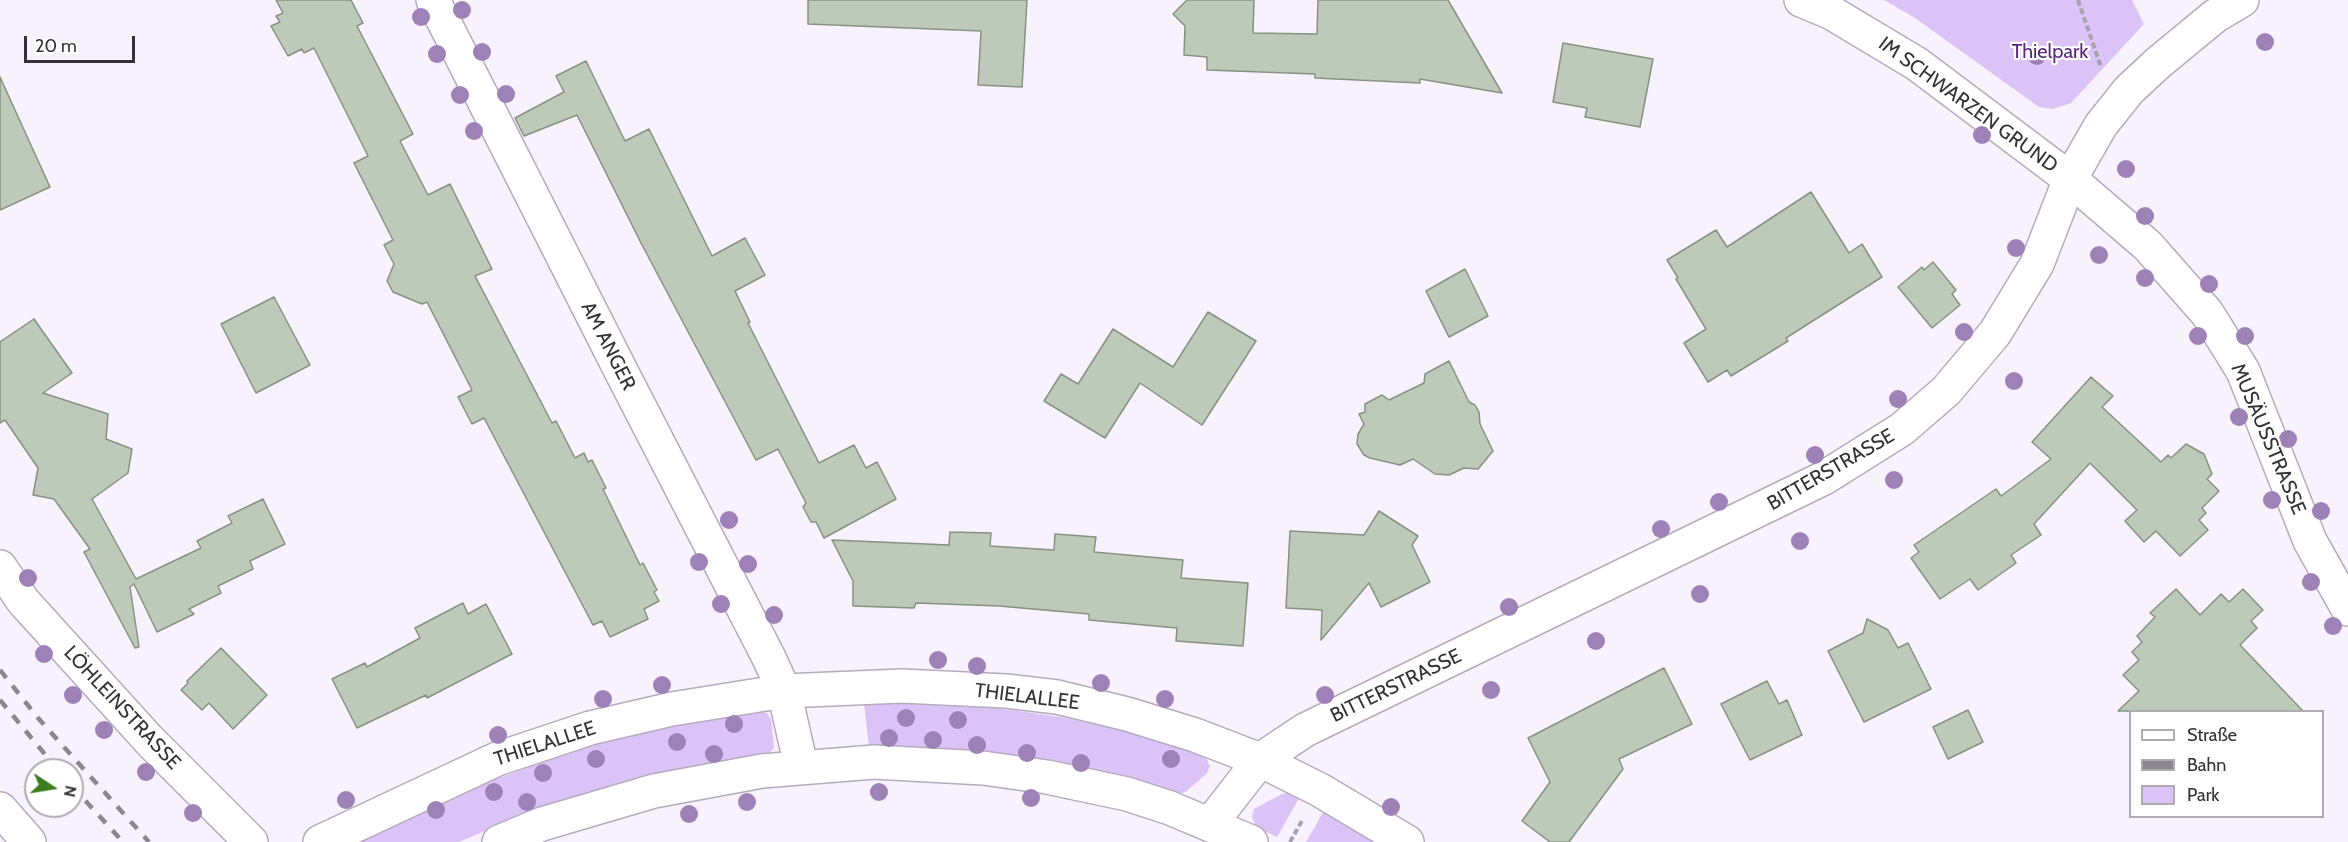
<!DOCTYPE html>
<html>
<head>
<meta charset="utf-8">
<style>
	body { margin:0 }
	#map { position:relative; width:2348px; height:842px; overflow:hidden; background:#f7f2fd; font-family:Cabin,sans-serif }
	canvas { display:block }
	.legend { position:absolute; left:2129px; top:710px; width:195px; height:108px; box-sizing:border-box; background:#fff; border:2px solid #adacaf; margin:0; padding:8px 10px; list-style:none; font-size:18px; color:#333037 }
	.legend li { display:flex; align-items:center; gap:12px; height:30px }
	.legend b { width:30px; border:2px solid #adacaf }
	.north { position:absolute; left:24px; top:758px; width:60px; height:60px; box-sizing:border-box; background:#fff; border:2px solid #adacaf; border-radius:50%; rotate:102deg; font-size:16px; font-weight:700; line-height:24px; text-align:center; color:#333037 }
	.north::after { content:''; display:block; margin:auto; width:21px; height:27px; background:#3b7d1f; clip-path:polygon(50% 0,100% 100%,50% 72%,0 100%) }
	.scale { position:absolute; left:24px; top:36px; width:111px; height:27px; box-sizing:border-box; border:3px solid #333037; border-top:0; padding-left:8px; font-size:18px; line-height:21px; white-space:nowrap; color:#333037; -webkit-text-stroke:4px #fff; paint-order:stroke }
</style>
</head>
<body>
<div id="map">
<canvas width="2348" height="842"></canvas>
<ul class="legend">
<li><b style="height:8px;background:#fff"></b>Straße</li>
<li><b style="height:8px;background:#8b8790"></b>Bahn</li>
<li><b style="height:16px;background:#dcc3f7"></b>Park</li>
</ul>
<div class="north">N</div>
<div class="scale">20 m</div>
</div>
<script>
const context = document.querySelector('canvas').getContext('2d');
context.lineJoin = 'round';
function paint(path, color) { context.fillStyle = color; context.fill(path, 'evenodd'); }
const toPath = rows => new Path2D(rows.map(r => 'M' + r).join(''));
function strokePath(path, color, width, dash) { context.strokeStyle = color; context.lineWidth = width; context.lineCap = dash ? 'butt' : 'round'; context.setLineDash(dash || []); context.stroke(path); }
function label(font, color, halo, rows, align = 'center') {
  context.font = font + ' Cabin,sans-serif'; context.lineWidth = 4.5; context.setLineDash([]); context.textBaseline = 'middle'; context.strokeStyle = halo; context.fillStyle = color; for (const [text, x, y, turn = 0] of rows) {
    context.save(); context.translate(x, y); context.rotate((+turn || 0) * Math.PI / 180); context.textAlign = isNaN(turn) ? turn : align; if (halo) context.strokeText(text, 0, 0); context.fillText(text, 0, 0); context.restore();
  }
}
paint(toPath([
	[1884,0,2132,0,2144,24,2071,103,2053,109,2039,107,1915,18],
	[864,703,975,705,1061,717,1117,729,1179,747,1206,758,1210,766,1207,773,1187,791,1180,794,1104,772,1029,757,970,750,869,747],
	[760,711,767,713,771,719,774,748,768,755,609,787,523,815,459,842,358,842,477,786,573,751,656,729],
	[1288,793,1299,798,1277,837,1256,827,1252,817,1254,809,1282,794],
	[1324,811,1375,842,1306,842]
]), '#dcc3f7');
const building = toPath([
	[276,0,351,0,363,23,357,26,413,134,400,141,428,195,450,184,492,269,475,276,552,423,556,421,575,458,584,453,588,462,592,460,606,488,603,489,640,565,643,563,657,590,654,592,659,601,644,609,648,619,610,637,602,621,593,625,484,418,472,424,458,397,472,390,427,302,422,304,393,292,387,281,394,264,384,245,393,240,354,163,368,156,314,48,304,53,302,49,288,56,271,26,280,22,276,16,283,13,276,0],
	[808,0,1027,0,1022,87,978,85,981,31,808,24,808,0],
	[1187,0,1254,0,1253,33,1317,34,1318,0,1448,0,1502,93,1420,79,1420,83,1315,78,1315,74,1207,70,1207,57,1184,55,1185,26,1173,14,1187,0],
	[1563,43,1653,59,1640,127,1585,117,1587,108,1553,102,1563,43],
	[586,61,625,141,649,129,712,256,745,238,765,275,735,291,750,322,748,323,819,463,854,445,866,468,877,462,896,499,824,538,816,522,811,522,803,507,806,503,778,449,756,460,641,243,577,115,524,136,515,118,564,92,556,76,586,61],
	[0,77,50,187,0,210,0,77],
	[1811,192,1849,253,1862,244,1882,277,1786,338,1788,341,1731,376,1727,370,1708,382,1684,343,1706,329,1676,279,1678,278,1667,260,1716,230,1727,247,1811,192],
	[1933,262,1956,290,1952,294,1960,305,1932,328,1898,287,1922,267,1924,270,1933,262],
	[1465,269,1488,316,1449,337,1426,291,1465,269],
	[274,297,310,365,256,393,221,324,274,297],
	[1208,312,1256,341,1202,425,1140,383,1105,438,1044,401,1061,374,1078,384,1113,329,1173,367,1208,312],
	[34,319,72,373,43,393,108,414,106,439,132,449,128,473,92,499,136,579,201,548,197,541,232,523,228,516,263,499,285,544,250,561,253,569,218,586,221,593,189,609,194,614,157,632,134,584,130,587,139,647,135,648,84,552,90,549,54,499,33,495,38,468,5,420,0,423,0,342,34,319],
	[1449,361,1469,402,1475,405,1479,412,1480,424,1493,451,1478,469,1464,468,1449,475,1435,474,1413,459,1400,465,1370,458,1364,455,1357,444,1358,434,1364,424,1359,414,1365,412,1365,404,1382,395,1389,400,1424,383,1425,374,1449,361],
	[2091,377,2113,396,2102,407,2161,462,2168,455,2171,458,2186,444,2204,454,2212,474,2207,479,2219,491,2202,508,2206,513,2199,520,2208,530,2180,556,2156,531,2144,542,2125,521,2137,510,2090,463,2034,524,2041,535,2011,555,2016,563,1978,590,1970,579,1940,599,1911,558,1919,552,1914,545,1996,489,2001,496,2051,459,2032,442,2091,377],
	[1379,511,1418,536,1412,545,1430,582,1381,607,1369,583,1321,640,1322,610,1286,608,1290,531,1364,535,1379,511],
	[950,532,991,533,990,546,1054,550,1055,534,1096,537,1094,552,1183,560,1181,578,1248,583,1243,646,1176,641,1177,628,1089,620,1089,614,999,606,916,603,914,608,853,606,853,581,832,540,949,545,950,532],
	[2176,589,2200,615,2221,594,2229,602,2243,589,2263,610,2251,621,2257,628,2240,645,2303,711,2118,711,2139,691,2123,675,2139,660,2132,652,2142,642,2137,636,2155,617,2150,613,2176,589],
	[463,603,468,614,486,604,512,654,427,698,426,695,357,728,332,679,365,663,367,667,420,638,415,628,463,603],
	[1867,619,1888,630,1898,648,1908,643,1931,689,1864,722,1828,651,1863,633,1867,619],
	[221,648,267,695,233,729,209,703,202,710,181,690,188,683,187,681,221,648],
	[1664,668,1692,724,1619,759,1623,769,1569,842,1550,842,1522,821,1550,782,1528,738,1664,668],
	[1767,681,1779,704,1787,700,1802,735,1750,760,1721,704,1767,681],
	[1968,710,1983,742,1948,759,1933,727,1968,710]
]);
paint(building, '#bdc9b9');
strokePath(building, '#879283', 1.5);
const minor = toPath([
	[433,0,621,371,769,658,784,691],
	[1801,0,1832,13,1917,64,2070,179,2148,246,2207,313,2243,371,2310,541,2348,609],
	[1260,760,1305,730,1824,478,1902,429,1946,391,1995,333,2037,264,2070,179,2101,125,2129,90,2158,63,2215,16,2242,0]
]);
const secondary = toPath([
	[0,567,23,601,150,741,251,842],
	[784,691,801,766],
	[0,809,29,842],
	[1211,823,1260,760],
	[320,842,497,759,590,728,672,709,784,691,902,686,1006,691,1057,697,1127,714,1195,735,1260,760,1320,790,1407,842],
	[499,842,542,824,654,791,762,771,874,762,983,768,1047,777,1127,794,1170,808,1251,842]
]);
strokePath(minor, '#b4acbd', 36);
strokePath(secondary, '#b4acbd', 36);
strokePath(toPath([
	[2078,0,2101,67],
	[1290,842,1303,819]
]), '#a7a3ad', 4, [6, 3]);
strokePath(minor, '#fff', 33);
strokePath(secondary, '#fff', 33);
strokePath(toPath([
	[0,670,38,718,149,842],
	[0,700,58,770],
	[72,786,123,842]
]), '#8b8790', 4.5, [10, 10]);
context.fillStyle = '#9e82b7';
for (const [x, y] of [
	[462,10],
	[421,17],
	[2265,42],
	[482,52],
	[437,54],
	[2037,56],
	[506,94],
	[460,95],
	[474,131],
	[1982,135],
	[2126,169],
	[2145,216],
	[2016,248],
	[2099,255],
	[2145,278],
	[2209,284],
	[1964,332],
	[2198,336],
	[2245,336],
	[2014,381],
	[1898,399],
	[2239,417],
	[2288,439],
	[1815,455],
	[1894,480],
	[2272,500],
	[1719,502],
	[2321,511],
	[729,520],
	[1661,529],
	[1800,541],
	[699,562],
	[748,564],
	[28,578],
	[2311,582],
	[1700,594],
	[721,604],
	[1509,607],
	[774,615],
	[2333,626],
	[1596,641],
	[44,654],
	[938,660],
	[977,666],
	[1101,683],
	[662,685],
	[1491,690],
	[73,695],
	[1325,695],
	[603,699],
	[1165,699],
	[906,718],
	[958,720],
	[734,724],
	[104,730],
	[498,735],
	[889,738],
	[933,740],
	[677,742],
	[977,745],
	[1027,753],
	[714,754],
	[596,759],
	[1171,759],
	[1081,763],
	[146,772],
	[543,773],
	[494,792],
	[879,792],
	[1031,798],
	[346,800],
	[527,802],
	[747,802],
	[1391,807],
	[436,810],
	[193,813],
	[689,814]
]) { context.beginPath(); context.arc(x, y, 9, 0, 2 * Math.PI); context.fill(); }
label('20px', '#56267d', '#fff', [
	["Thielpark",2050,52]
]);
label('20px', '#333037', '#fff', [
	["IM SCHWARZEN GRUND",1968,105,36],
	["AM ANGER",608,346,63],
	["MUSÄUSSTRASSE",2268,439,67],
	["BITTERSTRASSE",1831,470,-30],
	["BITTERSTRASSE",1396,686,-26],
	["THIELALLEE",1027,697,7],
	["LÖHLEINSTRASSE",122,708,47],
	["THIELALLEE",545,744,-18]
]);
</script>
</body>
</html>
